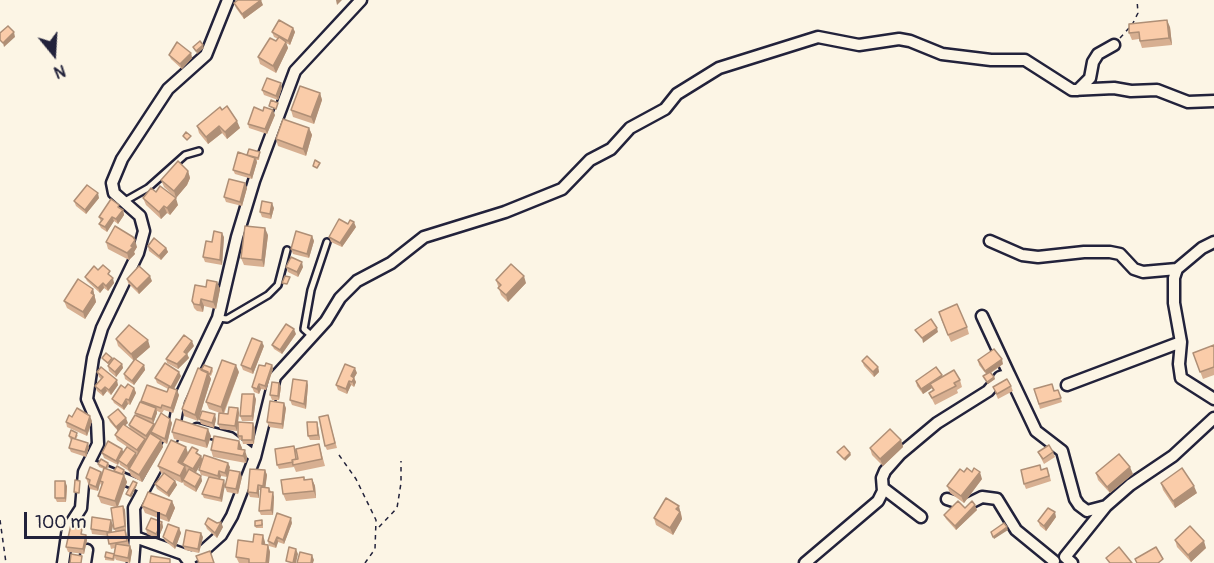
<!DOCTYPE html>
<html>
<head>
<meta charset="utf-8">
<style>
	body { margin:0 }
	#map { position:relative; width:1214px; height:563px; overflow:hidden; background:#fcf5e5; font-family:Pangolin,sans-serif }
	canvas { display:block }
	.north { position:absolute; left:24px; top:24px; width:60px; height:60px; -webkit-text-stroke:4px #fcf5e5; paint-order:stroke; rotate:162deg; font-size:16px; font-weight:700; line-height:24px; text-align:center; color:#22223b }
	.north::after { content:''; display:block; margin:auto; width:21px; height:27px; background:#22223b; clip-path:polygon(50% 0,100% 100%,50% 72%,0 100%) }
	.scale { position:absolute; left:24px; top:512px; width:136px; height:27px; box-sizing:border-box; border:3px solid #22223b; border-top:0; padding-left:8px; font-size:18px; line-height:21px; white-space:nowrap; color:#22223b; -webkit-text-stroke:4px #fcf5e5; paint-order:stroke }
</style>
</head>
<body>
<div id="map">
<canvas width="1214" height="563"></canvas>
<div class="north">N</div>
<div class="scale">100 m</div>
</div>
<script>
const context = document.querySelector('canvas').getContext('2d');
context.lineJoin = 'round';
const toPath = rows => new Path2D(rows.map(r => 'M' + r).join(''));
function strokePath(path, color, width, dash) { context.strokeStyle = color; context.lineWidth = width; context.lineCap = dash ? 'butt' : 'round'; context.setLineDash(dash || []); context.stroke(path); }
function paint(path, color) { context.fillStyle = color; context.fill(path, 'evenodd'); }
const lane = toPath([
	[125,201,148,188,185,155,199,151],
	[218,318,227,319,268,295,278,285,287,250],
	[312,336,304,329,311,290,327,242]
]);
const street = toPath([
	[1078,90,1090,78,1093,62,1098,54,1114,45],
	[990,241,1022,255,1038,257,1084,252,1110,252,1120,254,1134,269,1143,272,1177,269],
	[1214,242,1202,248,1177,269,1174,278,1174,303,1181,342,1179,364,1181,378,1214,399],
	[1009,374,1036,431,1062,451,1075,499,1079,505,1087,511,1106,506],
	[1067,385,1181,342],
	[255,457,275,377,326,321,340,298,357,281,391,263,424,237,505,212,562,189,590,160,611,149,630,128,665,109,677,94,719,68,818,37,859,45,899,39,910,41,942,54,991,60,1025,60,1072,90,1114,88,1131,91,1157,90,1188,102,1214,101],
	[88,464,143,487],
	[883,488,921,517],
	[947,499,966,505,982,497,997,499,1016,530,1054,561],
	[183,554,192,557,202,552,221,535,232,516,255,457,230,438,197,429],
	[63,563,68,528,81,508,84,472,98,444,97,422,87,399,93,358,102,328,138,253,144,231,140,216,114,193,112,183,122,159,168,89,206,55,228,0],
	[85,563,87,550],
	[133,563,135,537],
	[190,563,183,554,135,537,134,508,172,438,179,400,218,318,237,237,254,181,295,71,361,0],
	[805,563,878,501,883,491,882,478,885,471,900,454,937,423,988,391,1000,377,1009,374,982,316],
	[1072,563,1065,557,1106,506,1130,485,1173,456,1214,418]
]);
strokePath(lane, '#22223b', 10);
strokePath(street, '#22223b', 15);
strokePath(toPath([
	[1132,25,1138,13,1137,0],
	[1120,38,1129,28],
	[339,455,356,479,376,520,375,549,365,563],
	[0,520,6,563],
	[379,527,397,508,401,483,401,461]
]), '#22223b', 1.5, [4.5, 4.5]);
strokePath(lane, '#fcf5e5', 5);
strokePath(street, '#fcf5e5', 10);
paint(toPath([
	[234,3,263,5,244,19,236,8],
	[1170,27,1172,45,1142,48,1139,39,1132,40,1129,33],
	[293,28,295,32,290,45,286,43,288,48,276,73,260,64,258,57,276,41,278,39,274,37,272,32],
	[191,53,192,58,182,69,171,59,169,55],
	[282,88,278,100,264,95,262,90],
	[320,93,322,100,314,124,293,117,291,110],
	[220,107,240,128,227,139,222,133,208,144,199,133,197,126],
	[263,111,275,115,267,134,249,128,248,124],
	[309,128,312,135,306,156,278,146,276,139],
	[260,152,260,154,259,160,256,160,257,162,252,179,235,174,233,170,248,155],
	[188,171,190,178,187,185,176,198,164,187,161,180],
	[245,183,247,188,242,206,226,202,224,197],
	[156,192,178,205,170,215,167,213,161,219,146,205,143,198],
	[99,198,86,214,76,206,74,201],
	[274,208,271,219,262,217,260,212],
	[121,209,123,210,124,215,118,224,114,221,107,232,101,228,99,224,101,222,99,217],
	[356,227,342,247,331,242,329,237],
	[268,235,264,267,244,265,241,258],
	[312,236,314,241,309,258,293,254,291,249],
	[224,237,222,265,205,262,203,257,212,242],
	[106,242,137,247,134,252,135,254,129,260,108,249],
	[148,246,166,248,168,252,161,260,149,251],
	[286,267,303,267,298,277,288,272],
	[98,270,112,276,111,277,114,283,108,291,104,288,100,293,87,281,85,277],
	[127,279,152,281,139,294,128,283],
	[496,280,526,283,508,302,501,295],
	[217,282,220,289,216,309,204,306,203,312,197,311,194,308,192,301,206,287],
	[93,289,96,302,85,319,67,308,64,301],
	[941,319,967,327,969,334,951,342],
	[296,334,282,354,274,349,272,345],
	[116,339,150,347,136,359,144,365,145,370,134,385,125,379,124,374,134,361,118,346],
	[1214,345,1214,375,1203,379,1193,353],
	[194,346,187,354,189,358,178,369,167,363,166,359],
	[264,346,253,374,243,370,241,365],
	[102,358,112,358,112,360,122,364,123,368,116,377,109,371,108,366,109,365,103,360],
	[978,360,1003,364,991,373,995,379,988,384,983,376,986,374,979,365],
	[862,361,878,367,879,372,874,377,864,366],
	[272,365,273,369,266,390,261,389,259,394,254,392,252,387,265,366],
	[212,368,213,371,211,376,209,375,211,379,198,421,184,416,182,409,201,370],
	[97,372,118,385,111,395,107,391,103,396,97,391,95,386,101,379,99,377],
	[239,372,224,414,228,414,238,408,239,413,238,422,255,428,254,444,243,444,242,440,239,440,238,436,238,423,237,431,220,429,218,424,220,413,209,409,206,402],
	[357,373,354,378,356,382,354,387,351,385,347,394,338,390,336,385],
	[181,376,174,389,179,395,173,413,164,410,162,413,157,411,157,413,153,424,155,426,170,419,172,423,167,444,161,441,163,447,142,482,131,476,129,471,120,465,119,462,118,465,104,458,102,453,122,449,123,452,137,456,138,454,117,440,115,435,118,431,110,422,108,417,128,423,125,425,130,429,129,425,137,416,135,413,141,403,141,401,167,392,168,389,157,383,155,378],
	[942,377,960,380,962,387,957,390,958,393,935,405,929,393,933,391,932,388,923,394,917,386,916,381],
	[308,385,306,409,292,405,290,400],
	[1011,386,1013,391,998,399,993,387],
	[281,387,279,400,272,400,270,395],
	[125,388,134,388,136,393,130,405,128,404,124,410,114,403,112,399],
	[1034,389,1054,391,1058,390,1062,402,1040,409],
	[256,399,253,421,242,421,240,416],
	[286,408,283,429,269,427,267,422],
	[328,415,337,448,327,450,325,446],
	[72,417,92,421,87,436,67,427,66,422],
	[199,419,216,419,214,428,201,424],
	[317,422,318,426,320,440,310,440,308,436],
	[172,432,211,436,207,448,174,439],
	[78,435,76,439,89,447,86,457,71,452,69,448,71,440,70,439,69,436],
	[901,440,903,447,883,466,872,455,870,448],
	[239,441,242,448,241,450,247,457,246,463,213,457,211,450],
	[319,444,325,466,296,472,294,467,279,469,277,465,296,450,297,459],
	[186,447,188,453,200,455,201,456,202,460,230,467,227,477,221,476,220,479,222,502,204,498,202,494,209,477,201,475,199,470,201,463,195,473,201,476,202,481,196,492,184,485,183,482,182,483,171,478,175,481,177,485,169,497,157,489,155,484,163,474,161,473,158,466],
	[1038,452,1053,452,1055,457,1044,464],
	[108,463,109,466,107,469,115,472,124,470,125,472,124,475,127,482,118,507,123,506,125,510,126,530,126,531,129,545,127,546,130,546,132,551,130,563,116,560,115,558,114,561,105,560,105,557,114,553,115,548,111,549,108,536,92,534,91,529,113,525,111,533,116,532,114,529,115,507,101,503,98,496,102,487,100,483,98,491,90,489,86,478,101,472,102,474,104,469,99,467,98,464],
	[265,470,267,475,265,487,269,488,274,497,273,515,261,515,259,511,261,490,259,490,259,498,250,497,248,492],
	[1049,473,1051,481,1026,489,1024,484],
	[1096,473,1133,474,1110,493,1098,480],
	[242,477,238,494,227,492,225,487],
	[304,477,305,480,312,479,315,486,316,498,286,501,283,494],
	[982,479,964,503,950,493,947,486],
	[1161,483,1197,493,1175,508,1163,490],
	[67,486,66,502,57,502,55,498],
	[172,501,175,508,169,522,145,513,142,506],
	[965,508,977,510,956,530,946,519,944,515],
	[681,513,682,519,673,535,656,525,654,518],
	[1056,517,1046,531,1040,526,1038,521],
	[162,522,163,527,158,539,147,534,146,529],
	[263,523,263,528,256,528,255,526],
	[292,523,284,544,278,542,276,548,269,546,268,541],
	[205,524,223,527,217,538,207,529],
	[79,525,79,529,83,535,86,535,87,540,84,554,68,552,66,547],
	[179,528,181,533,175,549,165,541,163,537],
	[203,537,199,553,185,550,183,546],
	[1175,540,1206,548,1191,562,1177,547],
	[265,542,265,544,268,545,270,552,269,563,239,563,236,557]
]), '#d7af91');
paint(toPath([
	[261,0,263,5,244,19,242,14],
	[336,0,342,0,337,5],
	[1167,20,1170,27,1172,45,1169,38],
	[293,28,295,32,290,45,288,41],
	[14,32,15,37,4,47,3,43],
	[286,42,288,48,276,73,273,66],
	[203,45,204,48,197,54,196,51],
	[191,53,192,58,182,69,180,64],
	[281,83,282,88,278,100,276,96],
	[320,93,322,100,314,124,311,117],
	[273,110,275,115,267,134,265,129],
	[237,121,240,128,227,139,225,132],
	[219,126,222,133,208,144,206,137],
	[309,128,312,135,306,156,303,149],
	[255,158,257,162,252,179,250,175],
	[188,171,190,178,187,185,176,198,174,191],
	[245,183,247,188,242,206,240,202],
	[98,193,99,198,86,214,85,210],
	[176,198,178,205,170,215,167,208],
	[272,203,274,208,271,219,270,214],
	[164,206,167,213,161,219,159,212],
	[123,210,124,215,118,224,116,219],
	[112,217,114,221,107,232,105,227],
	[354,222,356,227,342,247,340,243],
	[265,228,268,235,264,267,262,260],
	[222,233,224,237,222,265,220,260],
	[312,236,314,241,309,258,307,254],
	[135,240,137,247,134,252,135,254,129,260,127,253],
	[166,248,168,252,161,260,159,256],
	[302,262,303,267,298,277,297,272],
	[150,276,152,281,139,294,137,289],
	[524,276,526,283,508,302,506,295],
	[113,278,114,283,108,291,106,286],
	[217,282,220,289,216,309,213,302],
	[103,283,104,288,100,293,98,288],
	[93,289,96,302,85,319,83,312],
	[201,299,204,306,203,312,200,305],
	[937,328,938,332,923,343,922,338],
	[294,329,296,334,282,354,280,350],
	[148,340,150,347,134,361,131,354],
	[192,341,194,346,187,354,189,358,178,369,177,364],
	[262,342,264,346,253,374,251,369],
	[1002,359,1003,364,987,375,985,371],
	[122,364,123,368,116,377,115,372],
	[144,365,145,370,134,385,132,381],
	[236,365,239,372,223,414,221,407],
	[272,365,273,369,266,390,265,386],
	[878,367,879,372,874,377,873,372],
	[355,368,357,373,354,378,356,382,354,387,351,376],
	[179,372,181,376,172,392,171,387],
	[208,372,211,379,198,421,195,415],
	[942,375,943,380,930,384,932,388,923,394,921,389],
	[994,377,995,379,988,384,987,382],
	[117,380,118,385,111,395,109,390],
	[307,381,308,385,306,409,304,404],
	[349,381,351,385,347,394,346,389],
	[279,383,281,387,279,400,278,396],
	[259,384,261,389,259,394,257,389],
	[105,387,107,391,103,396,101,391],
	[134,388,136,393,130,405,129,400],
	[177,390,179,395,173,413,171,408],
	[254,394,256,399,253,421,252,416],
	[126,399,128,404,124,410,122,406],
	[284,403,286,408,283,429,282,424],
	[156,408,157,413,153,424,152,419],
	[238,408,239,413,237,431,235,426],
	[215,414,216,419,214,428,212,423],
	[90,416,92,421,87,436,85,431],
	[126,418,128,423,118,432,116,427],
	[170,419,172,423,167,444,165,439],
	[317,422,318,426,320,440,318,435],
	[253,423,255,428,254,444,252,440],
	[154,424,155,428,151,432,152,434,148,440,146,436],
	[208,429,211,436,207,448,205,441],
	[145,439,147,443,139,455,137,450],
	[161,440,163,447,142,482,139,475],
	[901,440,903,447,883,466,880,459],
	[239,441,242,448,240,456,238,449],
	[88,443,89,447,86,457,85,452],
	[186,447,188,454,182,463,183,465,178,462],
	[122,449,124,454,118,460,119,462,118,465,116,461],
	[245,450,247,457,246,463,243,456],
	[136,453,138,458,129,471,127,466],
	[850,453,851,455,845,461,844,459],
	[201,456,203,461,195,474,193,469],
	[228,463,230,467,227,477,225,473],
	[185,466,187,473,182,483,180,476],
	[1130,467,1133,474,1110,493,1107,487],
	[265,470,267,475,265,491,263,486],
	[219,471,221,476,219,481,218,476],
	[101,472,103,477,100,481,100,483,98,491,96,487],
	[240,472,242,477,238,494,236,489],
	[980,472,982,479,964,503,961,496],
	[124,475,127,482,117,508,115,501],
	[201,476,202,481,196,492,195,487],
	[312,479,315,486,316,498,314,491],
	[224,480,225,485,222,502,220,498],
	[65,481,67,486,66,502,65,498],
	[175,481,177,485,169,497,167,493],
	[137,483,137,485,131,498,130,496],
	[258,485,259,490,259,498,257,493],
	[1194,486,1197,493,1175,508,1173,501],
	[273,492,274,497,273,515,271,510],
	[172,501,175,508,169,522,166,516],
	[975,505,977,510,956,530,955,526],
	[123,506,125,510,126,530,125,526],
	[679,506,682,519,673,535,670,528,676,509],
	[1055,512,1056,517,1046,531,1044,526],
	[291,518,292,523,284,544,283,540],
	[111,520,113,525,111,537,109,532],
	[162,522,163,527,158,539,156,534],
	[221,522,223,527,217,538,215,533],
	[1007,527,1008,530,994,539,993,537],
	[179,528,181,533,175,549,173,544],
	[201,533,203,537,199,553,198,549],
	[86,535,87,540,84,554,83,549],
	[263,535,265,542,264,551,262,544],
	[277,537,278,542,276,548,274,544],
	[1204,541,1206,548,1191,562,1188,555],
	[268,545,270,552,269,563,266,563],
	[130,546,132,551,130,563,128,558],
	[296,549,298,554,296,563,293,563],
	[312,555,314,560,313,563,311,563]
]), '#af8f76');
const building = toPath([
	[238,0,261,0,242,14,234,3,238,0],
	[279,20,293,28,288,41,272,32,279,20],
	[1167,20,1169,38,1140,41,1139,32,1129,33,1129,24,1167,20],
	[8,26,14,32,3,43,0,40,0,33,8,26],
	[279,37,286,42,273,66,258,57,270,38,276,41,279,37],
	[200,41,203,45,196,51,193,47,200,41],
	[177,42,191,53,180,64,169,55,177,42],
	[267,78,281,83,276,96,262,90,267,78],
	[300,86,320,93,311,117,291,110,300,86],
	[271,100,278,103,276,109,269,106,271,100],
	[227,106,237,121,225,132,219,126,206,137,197,126,220,107,222,110,227,106],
	[254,107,263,111,264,107,273,110,265,129,248,124,254,107],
	[283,119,309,128,303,149,276,139,283,119],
	[186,132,191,136,187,140,183,136,186,132],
	[249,149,260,152,258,158,247,155,249,149],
	[238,152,255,158,250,175,233,170,238,152],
	[315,160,320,163,317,168,313,166,315,160],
	[178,161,188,171,185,178,174,191,161,180,178,161],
	[229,179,245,183,240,202,224,197,229,179],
	[87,185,98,193,85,210,74,201,87,185],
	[160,186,176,198,167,208,164,206,159,212,143,198,151,188,156,192,160,186],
	[111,199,119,205,118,207,123,210,116,219,112,217,105,227,99,224,103,219,99,217,111,199],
	[262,201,272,203,270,214,260,212,262,201],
	[339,219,348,224,350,220,354,222,340,243,329,237,339,219],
	[115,226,133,237,135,240,131,246,133,247,127,253,106,242,115,226],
	[245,226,265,228,262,260,241,258,245,226],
	[214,231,222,233,220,260,203,257,206,241,212,242,214,231],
	[296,231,312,236,307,254,291,249,296,231],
	[154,238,166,248,159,256,148,246,154,238],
	[291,257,302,262,297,272,286,267,291,257],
	[511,264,524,276,506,295,498,288,501,285,496,280,511,264],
	[103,265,110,271,108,274,113,278,106,286,103,283,98,288,85,277,94,266,98,270,103,265],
	[139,266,150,276,137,289,127,279,139,266],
	[285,276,290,277,287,284,282,283,285,276],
	[78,279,93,289,91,293,94,295,83,312,64,301,78,279],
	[207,280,217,282,213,302,201,299,200,305,194,304,192,301,195,285,206,287,207,280],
	[957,304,967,327,948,335,939,312,957,304],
	[931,319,937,328,922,338,915,330,931,319],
	[286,324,294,329,280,350,272,345,286,324],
	[129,325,148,340,131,354,116,339,129,325],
	[184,335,192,341,184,352,187,354,177,364,166,359,184,335],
	[252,338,262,342,251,369,241,365,252,338],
	[1214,345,1214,367,1200,372,1193,353,1214,345],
	[994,349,1002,359,985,371,978,360,994,349],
	[106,353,112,358,108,363,102,358,106,353],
	[867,356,878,367,873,372,862,361,867,356],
	[114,358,122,364,115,372,108,366,114,358],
	[135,359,144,365,132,381,124,374,135,359],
	[222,360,236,365,221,407,206,402,222,360],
	[165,363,179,372,171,387,155,378,165,363],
	[266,363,272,365,265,386,259,384,257,389,252,387,259,365,265,366,266,363],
	[345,364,355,368,351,376,354,378,352,382,349,381,346,389,336,385,345,364],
	[204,365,212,368,210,374,201,370,204,365],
	[101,367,117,380,109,390,105,387,101,391,95,386,103,377,97,372,101,367],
	[936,367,942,375,921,389,916,381,936,367],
	[198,368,208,372,195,415,182,409,198,368],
	[954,370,960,380,954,383,956,386,932,398,929,393,934,390,930,384,954,370],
	[990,372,994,377,987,382,983,376,990,372],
	[293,379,307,381,304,404,290,400,293,379],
	[1007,379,1011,386,997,394,993,387,1007,379],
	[272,382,279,383,278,396,270,395,272,382],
	[128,384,134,388,129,400,126,399,122,406,112,399,121,385,125,388,128,384],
	[1052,384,1054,391,1058,390,1061,398,1039,404,1034,389,1052,384],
	[147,385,167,392,169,387,177,390,171,408,162,405,161,408,141,401,147,385],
	[242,394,254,394,252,416,240,416,242,394],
	[270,401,284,403,282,424,267,422,270,401],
	[140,402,156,408,152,419,135,413,140,402],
	[229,407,238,408,235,426,218,424,219,413,228,414,229,407],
	[77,408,90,416,85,431,66,422,69,415,72,417,77,408],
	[118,409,126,418,116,427,108,417,118,409],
	[202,411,215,414,212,423,199,419,202,411],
	[161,413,170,419,165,439,151,432,161,413],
	[135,415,154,424,146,436,129,425,135,415],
	[328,415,335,443,325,446,319,417,328,415],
	[176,419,208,429,205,441,172,432,176,419],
	[238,422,253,423,252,440,242,440,242,436,238,436,238,422],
	[307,422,317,422,318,435,308,436,307,422],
	[123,424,145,439,137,450,115,435,123,424],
	[890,429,901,440,880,459,870,448,890,429],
	[71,430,77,433,75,439,69,436,71,430],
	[150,433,161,440,139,475,129,469,150,433],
	[214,436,239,441,238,449,245,450,243,456,211,450,214,436],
	[72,438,88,443,85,452,69,448,72,438],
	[171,440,186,447,178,462,185,466,180,476,158,466,171,440],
	[108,441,122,449,116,461,102,453,108,441],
	[319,444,322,459,293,465,292,460,298,459,296,449,319,444],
	[1049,445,1053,452,1043,459,1038,452,1049,445],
	[294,446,296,459,292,460,293,462,277,465,275,449,294,446],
	[844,446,850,453,844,459,837,452,844,446],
	[127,447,136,453,127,466,118,460,127,447],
	[192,447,198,450,196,453,201,456,193,469,182,463,192,447],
	[1119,454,1130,467,1107,487,1096,473,1119,454],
	[204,455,228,463,225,473,219,471,218,476,199,470,204,455],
	[101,459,108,463,106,468,98,464,101,459],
	[1040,465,1041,470,1047,468,1049,476,1024,484,1021,470,1040,465],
	[117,466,124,470,122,474,114,471,117,466],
	[90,467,101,472,96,487,89,484,90,480,86,478,90,467],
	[104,468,124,475,115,501,98,496,103,482,100,481,104,468],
	[967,468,972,472,974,468,980,472,961,496,947,486,960,469,964,472,967,468],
	[1182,468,1194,486,1173,501,1161,483,1182,468],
	[189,469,201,476,195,487,183,480,189,469],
	[250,469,265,470,263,486,258,485,257,493,248,492,250,469],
	[229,470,240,472,236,489,225,487,229,470],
	[164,473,175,481,167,493,155,484,164,473],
	[209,477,224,480,220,498,202,494,209,477],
	[304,477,304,480,312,479,314,491,283,494,281,480,304,477],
	[75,480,80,481,79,493,74,492,75,480],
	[55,481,65,481,65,498,55,498,55,481],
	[133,481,137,483,130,496,126,494,133,481],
	[261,487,269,488,269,492,273,492,271,510,259,511,261,487],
	[148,492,172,501,166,516,142,506,148,492],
	[666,498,679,506,676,509,680,512,670,528,654,518,666,498],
	[958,501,965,508,972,501,975,505,955,526,944,515,958,501],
	[123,506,125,526,114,529,111,508,123,506],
	[1048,508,1055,512,1044,526,1038,521,1048,508],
	[277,513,291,518,283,540,277,537,274,544,268,541,277,513],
	[92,517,111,520,109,532,91,529,92,517],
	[151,518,162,522,156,534,146,529,151,518],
	[208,518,217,523,221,522,215,533,205,524,208,518],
	[72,520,78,521,76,528,82,529,81,534,86,535,83,549,66,547,72,520],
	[262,520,262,525,255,526,255,521,262,520],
	[1004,523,1007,527,993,537,991,532,1004,523],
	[168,524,179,528,173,544,163,537,168,524],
	[1190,526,1204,541,1188,555,1175,540,1190,526],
	[125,530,127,541,109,544,107,533,125,530],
	[186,530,201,533,198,549,183,546,186,530],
	[254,534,263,535,262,544,268,545,266,563,249,563,249,559,236,557,238,540,253,542,254,534],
	[116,544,130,546,128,558,114,555,116,544],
	[289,547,296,549,293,563,286,561,289,547],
	[1119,547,1132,563,1110,563,1106,558,1119,547],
	[1156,547,1163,559,1158,563,1137,563,1135,559,1156,547],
	[210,551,214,563,199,563,196,556,210,551],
	[106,552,114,554,113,559,105,557,106,552],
	[300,552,312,555,311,563,297,563,300,552],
	[71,554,82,556,81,563,70,563,71,554],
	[151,556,170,559,170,563,150,563,151,556]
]);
paint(building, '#facca9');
strokePath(building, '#af8f76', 1.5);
</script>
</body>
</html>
